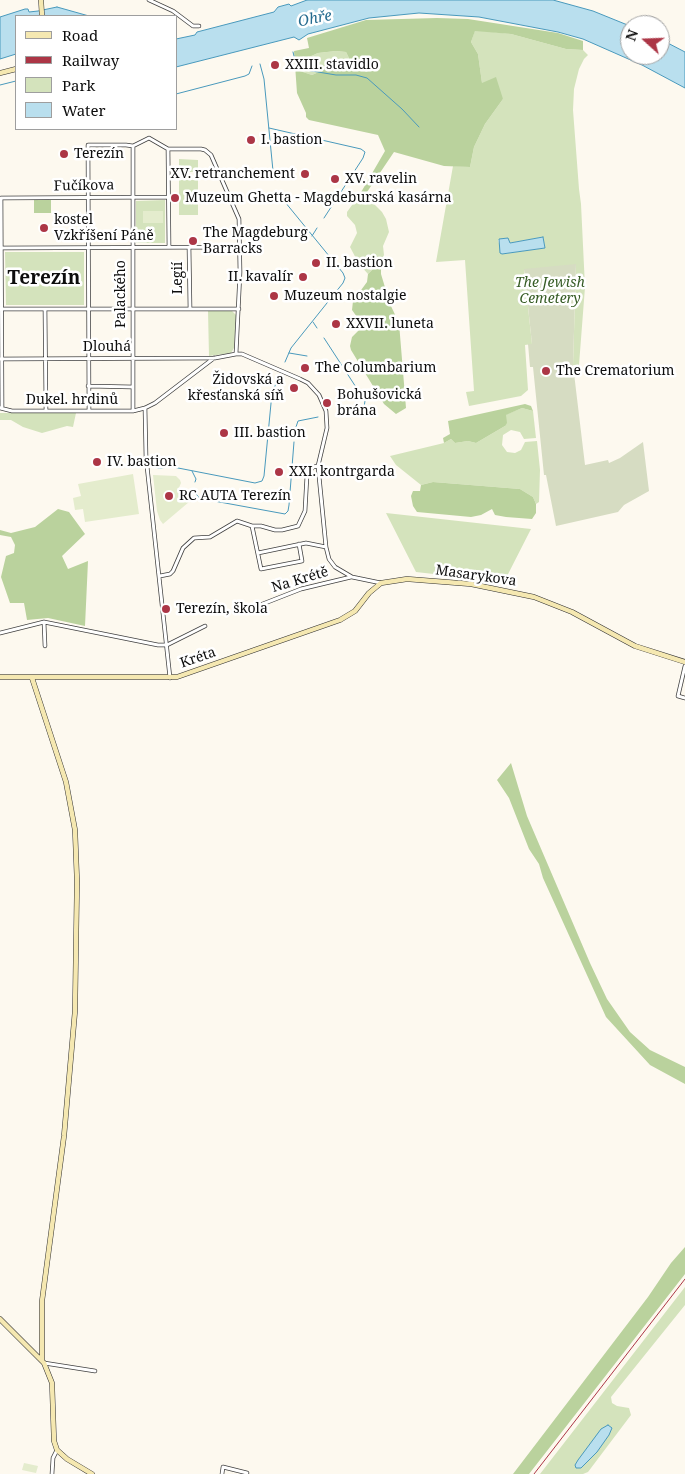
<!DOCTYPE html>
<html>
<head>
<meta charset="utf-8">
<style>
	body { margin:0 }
	#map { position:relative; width:685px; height:1474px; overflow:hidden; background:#fdf9ef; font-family:"Noto Serif",serif }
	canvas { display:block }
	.legend { position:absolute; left:15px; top:15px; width:162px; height:115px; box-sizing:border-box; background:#fff; border:1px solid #9e9e9e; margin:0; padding:6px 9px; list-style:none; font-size:15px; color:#0d0d0d }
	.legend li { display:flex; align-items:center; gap:10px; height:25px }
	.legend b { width:25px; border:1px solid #9e9e9e }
	.north { position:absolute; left:620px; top:15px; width:50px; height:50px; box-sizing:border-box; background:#fff; border:1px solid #9e9e9e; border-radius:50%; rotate:290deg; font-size:14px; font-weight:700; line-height:20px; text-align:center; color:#0d0d0d }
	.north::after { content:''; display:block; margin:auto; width:18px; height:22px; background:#ac3646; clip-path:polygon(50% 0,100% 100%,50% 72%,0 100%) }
</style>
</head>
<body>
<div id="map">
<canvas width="685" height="1474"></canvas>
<ul class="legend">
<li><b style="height:6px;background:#f5e8b1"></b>Road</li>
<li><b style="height:6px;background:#ac3646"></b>Railway</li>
<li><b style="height:14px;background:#d4e3bc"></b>Park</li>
<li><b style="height:14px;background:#b9dfee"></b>Water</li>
</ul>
<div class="north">N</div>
</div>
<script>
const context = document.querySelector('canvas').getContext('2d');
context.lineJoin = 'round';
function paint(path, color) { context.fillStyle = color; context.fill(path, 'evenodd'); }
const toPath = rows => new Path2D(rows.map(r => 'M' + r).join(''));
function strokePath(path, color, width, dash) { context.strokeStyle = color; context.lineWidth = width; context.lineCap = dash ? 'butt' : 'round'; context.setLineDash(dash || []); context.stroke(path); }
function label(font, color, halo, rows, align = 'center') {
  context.font = font + ' "Noto Serif",serif'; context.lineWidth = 5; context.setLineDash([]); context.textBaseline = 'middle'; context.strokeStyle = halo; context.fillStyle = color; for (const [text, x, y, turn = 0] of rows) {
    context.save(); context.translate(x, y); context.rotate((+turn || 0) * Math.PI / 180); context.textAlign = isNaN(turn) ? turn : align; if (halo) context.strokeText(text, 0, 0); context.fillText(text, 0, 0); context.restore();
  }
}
paint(toPath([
	[475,30,511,34,566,49,583,50,588,55,584,59,579,69,574,89,573,110,579,189,581,204,585,287,579,365,573,365,576,265,524,270,532,344,525,345,528,390,521,396,469,406,466,392,474,391,465,260,436,262,453,166,470,167,474,147,485,124,503,99,482,83,478,54,471,42],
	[543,237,545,248,502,254,498,240,506,238,510,243],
	[336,51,346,52,349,58,344,66,332,66,312,75,300,71,297,68,300,61,318,53],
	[179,159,198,160,198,170,193,170,193,172,183,172,183,170,179,170],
	[179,180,198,180,198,215,179,215],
	[360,194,365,195,382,212,386,219,389,232,383,246,384,255,381,261,368,274,359,264,350,247,357,233,355,225,347,216,347,212],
	[165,200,165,243,136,243,136,201],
	[5,252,84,252,84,305,6,305],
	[208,311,232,311,236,315,234,348,231,353,209,356],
	[522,408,533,411,536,438,524,439,520,432,511,430,503,435,502,445,507,452,515,453,521,450,525,442,537,441,540,470,539,502,536,504,533,497,520,489,433,482,421,485,396,465,390,456,444,443,451,439,455,443,468,441,476,443,505,426,505,415],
	[0,413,76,413,73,427,67,426,42,433,23,427,11,420,0,420],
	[386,513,531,529,504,582,416,572],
	[685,1287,685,1305,611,1397,612,1403,617,1406,629,1408,631,1415,588,1472,583,1474,540,1474]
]), '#d4e3bc');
paint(toPath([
	[437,18,468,19,558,33,583,41,583,50,566,49,511,34,475,31,471,42,478,54,482,83,496,77,503,99,485,124,474,147,470,167,444,166,394,152,365,195,360,194,385,151,378,135,309,120,306,117,306,113,297,93,294,51,309,48,307,38,366,20],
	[336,51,346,52,349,58,344,66,332,66,312,75,300,71,297,68,300,61,318,53],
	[34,200,51,200,51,213,34,213],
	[381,261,381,274,390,304,399,323,406,408,396,414,384,404,351,350,350,346,352,337,359,330,362,324,352,310,353,301,367,282,368,274],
	[525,404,531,406,533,411,522,408,506,415,507,423,505,426,476,443,468,441,455,443,451,439,444,443,443,438,450,434,448,421],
	[433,482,520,489,533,497,536,504,536,513,532,519,506,517,495,515,492,509,481,515,471,517,417,512,413,506,411,496,413,491,420,491,421,485],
	[58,509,69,512,85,534,62,556,68,569,88,561,85,626,48,618,27,620,24,603,10,603,1,577,6,556,14,553,15,545,11,537,0,535,0,530,11,533,35,527],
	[511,763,527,816,590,963,607,999,630,1032,650,1050,685,1067,685,1084,650,1065,606,1017,543,878,539,864,529,849,509,798,497,780],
	[685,1247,685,1274,529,1474,513,1474,648,1297,671,1263]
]), '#bad29d');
paint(toPath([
	[576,264,573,365,585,465,608,460,609,463,620,458,643,442,649,491,624,505,618,512,556,526,546,475,544,475,533,367,530,367,528,344,532,344,524,269]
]), '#d6dcc2');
paint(toPath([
	[143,211,163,211,163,223,143,223],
	[133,474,139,514,85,522,83,509,75,510,73,498,81,496,78,484],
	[153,475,176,476,180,480,181,483,178,490,189,502,163,524,160,520,157,511],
	[24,1463,38,1466,36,1473,22,1470]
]), '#e4eccd');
const water = toPath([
	[307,0,553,0,593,11,630,26,630,55,660,55,660,39,685,52,685,88,642,65,583,39,558,32,479,17,419,13,369,18,308,34,299,40,294,37,176,67,176,39,195,35,197,32,274,12,278,7,289,4,291,6,307,0],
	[57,7,89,16,16,16,16,54,0,59,0,17,25,9,28,9,29,12,38,11,57,7],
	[543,237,545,248,502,254,500,253,499,239,508,238,510,243,543,237],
	[608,1425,612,1428,609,1435,597,1452,581,1468,576,1468,575,1465,578,1460,601,1429,608,1425]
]);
paint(water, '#b9dfee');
strokePath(water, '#4999bc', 1);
strokePath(toPath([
	[293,52,296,64,306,70,336,75,356,75,367,78,402,109,419,127],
	[260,64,264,79,273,171,276,178],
	[0,85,16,81],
	[176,94,245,76,249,74,252,66],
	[269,128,361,149,365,152,363,158,324,218],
	[283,196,285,202,343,273,345,278,343,283,291,348,285,362],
	[312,236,317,228],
	[313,322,317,328],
	[324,338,365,401,364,407,355,409],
	[289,353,307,356],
	[296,427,298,421,318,417],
	[158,468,173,467,255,483,262,481,264,476,272,393,278,379],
	[192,471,196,479,195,482],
	[193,490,200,499],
	[214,501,285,514,288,511,289,505,294,442]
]), '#4999bc', 1);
const street = toPath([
	[149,0,173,11,193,26,199,26],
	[133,146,133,411],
	[168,149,169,247],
	[1,198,2,408],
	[1,198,169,197],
	[189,247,190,308],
	[0,248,239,247],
	[0,309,239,309],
	[45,309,46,411],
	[0,359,215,358,236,354,242,354,300,379,308,383,319,395,326,411,327,428,318,466,326,547,329,559,335,567,352,577,381,583],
	[88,386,133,387],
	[0,408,12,411,133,411,145,408,155,403,214,358],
	[145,408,146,457,170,678],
	[89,411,88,145,126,145,133,146,149,138,168,149,201,149,205,150,211,155,239,219,240,272,236,354],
	[252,526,261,569,302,561,299,544],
	[258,553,306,543,326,547],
	[160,576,170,574,173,571,183,548,194,538,210,537,237,521,252,526,261,526,275,530,282,530,298,526,305,511,307,475,313,467,318,466],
	[255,607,301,589,351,577],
	[44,622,45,646],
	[0,633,44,622,158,645,167,645,205,626],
	[685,666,678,696,685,698],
	[44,1363,95,1371],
	[52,1474,53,1458,57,1450],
	[222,1474,223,1467,247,1473]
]);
const secondary = toPath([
	[41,0,42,16],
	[0,73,16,69],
	[0,677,177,677,340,620,355,611,369,593,381,583,407,579,471,584,534,597,572,612,635,646,685,662],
	[32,678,66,782,75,830,77,881,75,1011,64,1136,42,1301,42,1360],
	[0,1319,44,1363,52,1383,54,1441,57,1450,67,1459,92,1474]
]);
strokePath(street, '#404040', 4.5);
strokePath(secondary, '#2f2f2f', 5.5);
strokePath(street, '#fff', 3);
strokePath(secondary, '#f5e8b1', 4.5);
strokePath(toPath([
	[534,1474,685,1279]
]), '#ac3646', 1);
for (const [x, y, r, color] of [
	[275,65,5,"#ac3646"],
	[251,140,5,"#ac3646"],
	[64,154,5,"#ac3646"],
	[305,174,5,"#ac3646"],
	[335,179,5,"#ac3646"],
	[175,198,5,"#ac3646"],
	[44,228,5,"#ac3646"],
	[193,241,5,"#ac3646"],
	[316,263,5,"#ac3646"],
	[303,277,5,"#ac3646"],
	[274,296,5,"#ac3646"],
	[336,324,5,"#ac3646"],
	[305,368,5,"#ac3646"],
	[546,371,5,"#ac3646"],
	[294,388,5,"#ac3646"],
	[327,403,5,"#ac3646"],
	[224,433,5,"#ac3646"],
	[97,462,5,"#ac3646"],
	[279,472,5,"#ac3646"],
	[169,496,5,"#ac3646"],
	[166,609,5,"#ac3646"]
]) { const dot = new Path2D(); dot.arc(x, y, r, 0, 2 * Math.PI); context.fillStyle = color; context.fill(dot); strokePath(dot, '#fff', 2); }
label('14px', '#0d0d0d', '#fff', [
	["XXIII. stavidlo",285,65],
	["I. bastion",261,140],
	["Terezín",74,154],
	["XV. retranchement",295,174,"right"],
	["XV. ravelin",345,179],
	["Muzeum Ghetta - Magdeburská kasárna",185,198],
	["kostel",54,220],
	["Vzkříšení Páně",54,236],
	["The Magdeburg",203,233],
	["Barracks",203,249],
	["II. bastion",326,263],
	["II. kavalír",293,277,"right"],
	["Muzeum nostalgie",284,296],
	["XXVII. luneta",346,324],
	["The Columbarium",315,368],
	["The Crematorium",556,371],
	["Židovská a",284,380,"right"],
	["křesťanská síň",284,396,"right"],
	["Bohušovická",337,395],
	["brána",337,411],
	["III. bastion",234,433],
	["IV. bastion",107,462],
	["XXI. kontrgarda",289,472],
	["RC AUTA Terezín",179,496],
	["Terezín, škola",176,609]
], 'left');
label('14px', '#0d0d0d', '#fff', [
	["Fučíkova",84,186,-1],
	["Legií",178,278,-90],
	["Palackého",121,294,-90],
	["Dlouhá",107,347],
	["Dukel. hrdinů",72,400],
	["Masarykova",476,576,8],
	["Na Krétě",300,580,-17],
	["Kréta",198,658,-19]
]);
label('italic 14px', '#365c25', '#fff', [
	["The Jewish",550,283],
	["Cemetery",550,299]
]);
label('italic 15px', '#256b8f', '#fff', [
	["Ohře",315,19,-11]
]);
label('bold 19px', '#0d0d0d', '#fff', [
	["Terezín",44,279]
]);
</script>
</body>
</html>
